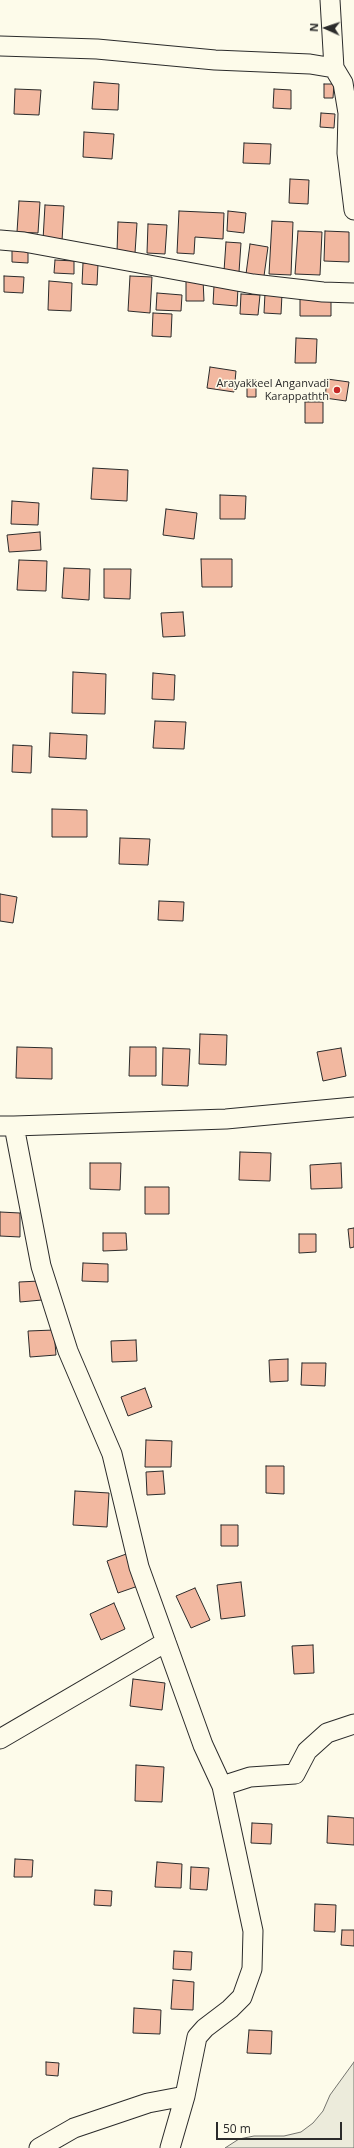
<!DOCTYPE html>
<html>
<head>
<meta charset="utf-8">
<style>
	body { margin:0 }
	#map { position:relative; width:354px; height:2148px; overflow:hidden; background:#fdfbea; font-family:"Open Sans",sans-serif }
	canvas { display:block }
	.north { position:absolute; left:306px; top:8px; width:40px; height:40px; -webkit-text-stroke:3px #fdfbea; paint-order:stroke; rotate:273deg; font-size:11px; font-weight:700; line-height:16px; text-align:center; color:#2b2b2b }
	.north::after { content:''; display:block; margin:auto; width:14px; height:18px; background:#2b2b2b; clip-path:polygon(50% 0,100% 100%,50% 72%,0 100%) }
	.scale { position:absolute; left:216px; top:2122px; width:126px; height:18px; box-sizing:border-box; border:2px solid #2b2b2b; border-top:0; padding-left:5px; font-size:12px; line-height:14px; white-space:nowrap; color:#2b2b2b; -webkit-text-stroke:3px #fdfbea; paint-order:stroke }
</style>
</head>
<body>
<div id="map">
<canvas width="354" height="2148"></canvas>
<div class="north">N</div>
<div class="scale">50 m</div>
</div>
<script>
const context = document.querySelector('canvas').getContext('2d');
context.lineJoin = 'round';
function paint(path, color) { context.fillStyle = color; context.fill(path, 'evenodd'); }
const toPath = rows => new Path2D(rows.map(r => 'M' + r).join(''));
function strokePath(path, color, width, dash) { context.strokeStyle = color; context.lineWidth = width; context.lineCap = dash ? 'butt' : 'round'; context.setLineDash(dash || []); context.stroke(path); }
function label(font, color, halo, rows, align = 'center') {
  context.font = font + ' "Open Sans",sans-serif'; context.lineWidth = 3; context.setLineDash([]); context.textBaseline = 'middle'; context.strokeStyle = halo; context.fillStyle = color; for (const [text, x, y, turn = 0] of rows) {
    context.save(); context.translate(x, y); context.rotate((+turn || 0) * Math.PI / 180); context.textAlign = isNaN(turn) ? turn : align; if (halo) context.strokeText(text, 0, 0); context.fillText(text, 0, 0); context.restore();
  }
}
const green = toPath([
	[354,2062,354,2148,225,2148,239,2139,254,2136,284,2136,301,2132,313,2123,323,2111,330,2095,354,2062]
]);
paint(green, '#ecebdb');
strokePath(green, '#74746e', 1);
const building = toPath([
	[94,82,119,84,118,110,92,109,94,82],
	[324,84,334,84,333,98,324,98,324,84],
	[15,89,41,90,39,115,14,114,15,89],
	[274,89,291,90,291,109,273,108,274,89],
	[321,113,335,114,334,128,320,127,321,113],
	[84,132,114,134,112,159,83,157,84,132],
	[244,143,271,144,270,164,243,163,244,143],
	[290,179,309,180,308,204,289,203,290,179],
	[19,201,40,202,38,233,17,232,19,201],
	[45,205,64,206,62,241,43,240,45,205],
	[179,211,224,213,223,239,195,237,194,254,177,253,179,211],
	[228,211,246,213,244,233,227,231,228,211],
	[272,221,293,222,291,275,269,274,272,221],
	[118,222,137,223,135,253,117,252,118,222],
	[148,224,167,225,165,254,147,253,148,224],
	[298,231,322,232,320,275,295,274,298,231],
	[325,231,349,232,349,262,324,261,325,231],
	[226,242,241,243,239,272,224,271,226,242],
	[250,244,268,247,264,276,246,274,250,244],
	[12,250,28,251,28,263,12,262,12,250],
	[55,260,74,261,74,274,54,273,55,260],
	[83,263,98,264,97,285,82,284,83,263],
	[4,276,24,277,23,293,4,292,4,276],
	[130,276,152,277,150,313,128,311,130,276],
	[186,279,203,279,204,301,186,301,186,279],
	[49,281,72,283,71,311,48,310,49,281],
	[214,286,238,288,237,306,213,304,214,286],
	[157,293,182,295,181,311,156,310,157,293],
	[265,293,282,294,281,314,264,313,265,293],
	[241,294,260,295,258,315,240,314,241,294],
	[300,296,331,297,331,316,300,316,300,296],
	[153,313,172,314,171,337,152,336,153,313],
	[296,338,317,339,316,363,295,363,296,338],
	[210,367,236,371,234,392,207,388,210,367],
	[327,379,349,382,346,401,325,398,327,379],
	[247,380,256,380,256,397,247,397,247,380],
	[305,402,323,402,323,423,305,423,305,402],
	[93,468,128,470,127,501,91,499,93,468],
	[220,495,246,496,245,519,220,519,220,495],
	[12,501,39,503,38,525,11,524,12,501],
	[166,509,197,513,194,539,163,535,166,509],
	[40,532,41,550,9,552,7,535,40,532],
	[201,559,232,559,232,587,202,587,201,559],
	[19,560,47,561,46,591,17,590,19,560],
	[64,568,90,569,89,600,62,598,64,568],
	[104,569,131,569,130,599,104,598,104,569],
	[183,612,185,636,163,637,161,613,183,612],
	[73,672,106,674,105,714,72,713,73,672],
	[153,673,175,675,174,700,152,699,153,673],
	[155,721,186,722,184,749,153,748,155,721],
	[50,733,87,735,86,759,49,757,50,733],
	[13,745,32,746,31,773,12,772,13,745],
	[52,809,87,810,87,837,52,837,52,809],
	[120,838,150,839,148,865,119,864,120,838],
	[0,894,17,897,13,923,0,921,0,894],
	[159,901,184,902,183,921,158,920,159,901],
	[200,1034,227,1035,226,1065,199,1064,200,1034],
	[17,1047,52,1048,52,1079,16,1078,17,1047],
	[130,1047,156,1047,156,1076,129,1076,130,1047],
	[163,1048,190,1049,188,1086,162,1085,163,1048],
	[341,1048,346,1076,323,1081,317,1052,341,1048],
	[240,1152,271,1153,270,1181,239,1180,240,1152],
	[90,1163,121,1163,120,1190,90,1189,90,1163],
	[341,1163,342,1188,311,1189,310,1165,341,1163],
	[145,1187,169,1187,169,1214,145,1214,145,1187],
	[0,1212,20,1213,20,1237,0,1236,0,1212],
	[354,1228,354,1247,350,1248,348,1229,354,1228],
	[103,1233,126,1233,127,1250,103,1251,103,1233],
	[299,1234,316,1234,316,1252,299,1253,299,1234],
	[83,1263,108,1264,108,1282,82,1281,83,1263],
	[40,1281,42,1300,20,1302,19,1282,40,1281],
	[54,1330,56,1355,30,1357,28,1331,54,1330],
	[136,1340,137,1361,112,1362,111,1341,136,1340],
	[288,1359,288,1381,270,1382,269,1360,288,1359],
	[302,1363,326,1363,325,1386,301,1385,302,1363],
	[145,1388,152,1407,128,1416,121,1397,145,1388],
	[146,1440,172,1441,171,1467,145,1467,146,1440],
	[266,1466,284,1466,284,1494,266,1493,266,1466],
	[163,1471,165,1494,147,1495,146,1472,163,1471],
	[75,1491,109,1493,107,1527,73,1525,75,1491],
	[221,1525,238,1525,238,1546,221,1546,221,1525],
	[129,1553,141,1585,118,1593,107,1561,129,1553],
	[241,1582,245,1616,221,1619,217,1585,241,1582],
	[195,1588,210,1620,191,1628,176,1596,195,1588],
	[114,1603,125,1629,101,1640,90,1614,114,1603],
	[313,1645,314,1673,294,1674,292,1646,313,1645],
	[133,1679,165,1683,162,1710,130,1706,133,1679],
	[136,1765,164,1767,162,1802,135,1801,136,1765],
	[328,1816,354,1818,354,1845,327,1843,328,1816],
	[252,1823,272,1824,271,1844,251,1843,252,1823],
	[15,1859,33,1860,32,1877,14,1877,15,1859],
	[157,1862,182,1864,181,1888,155,1887,157,1862],
	[191,1867,209,1868,207,1890,190,1889,191,1867],
	[95,1890,112,1891,111,1906,94,1905,95,1890],
	[315,1904,336,1905,335,1932,314,1931,315,1904],
	[342,1930,354,1930,354,1946,341,1945,342,1930],
	[174,1951,192,1952,191,1970,173,1969,174,1951],
	[173,1980,194,1982,193,2010,171,2009,173,1980],
	[134,2008,161,2010,160,2034,133,2033,134,2008],
	[249,2030,272,2031,271,2054,247,2053,249,2030],
	[46,2062,59,2063,58,2076,46,2075,46,2062]
]);
paint(building, '#f2b8a0');
strokePath(building, '#2b2b2b', 1);
const minor = toPath([
	[330,0,334,68],
	[0,46,97,49,215,60,310,64,334,68,343,83,348,113,347,153,354,210],
	[0,240,24,242,253,284,323,292,354,293],
	[0,1126,14,1126,41,1266,68,1351,112,1454,139,1567,203,1745,222,1786,253,1931,252,1969,242,1997,230,2009,205,2028,197,2037,185,2096,170,2148],
	[14,1126,226,1119,354,1107],
	[0,1739,166,1642],
	[222,1786,250,1777,295,1774,307,1751,327,1733,354,1724],
	[39,2148,74,2128,148,2103,185,2096]
]);
strokePath(minor, '#2b2b2b', 21);
strokePath(minor, '#fdfbea', 19);
for (const [x, y, r, color] of [
	[337,390,4,"#c62828"]
]) { const dot = new Path2D(); dot.arc(x, y, r, 0, 2 * Math.PI); context.fillStyle = color; context.fill(dot); strokePath(dot, '#fdfbea', 1.5); }
label('11px', '#2b2b2b', '#fdfbea', [
	["Arayakkeel Anganvadi",329,384],
	["Karappathth",329,397]
], 'right');
</script>
</body>
</html>
